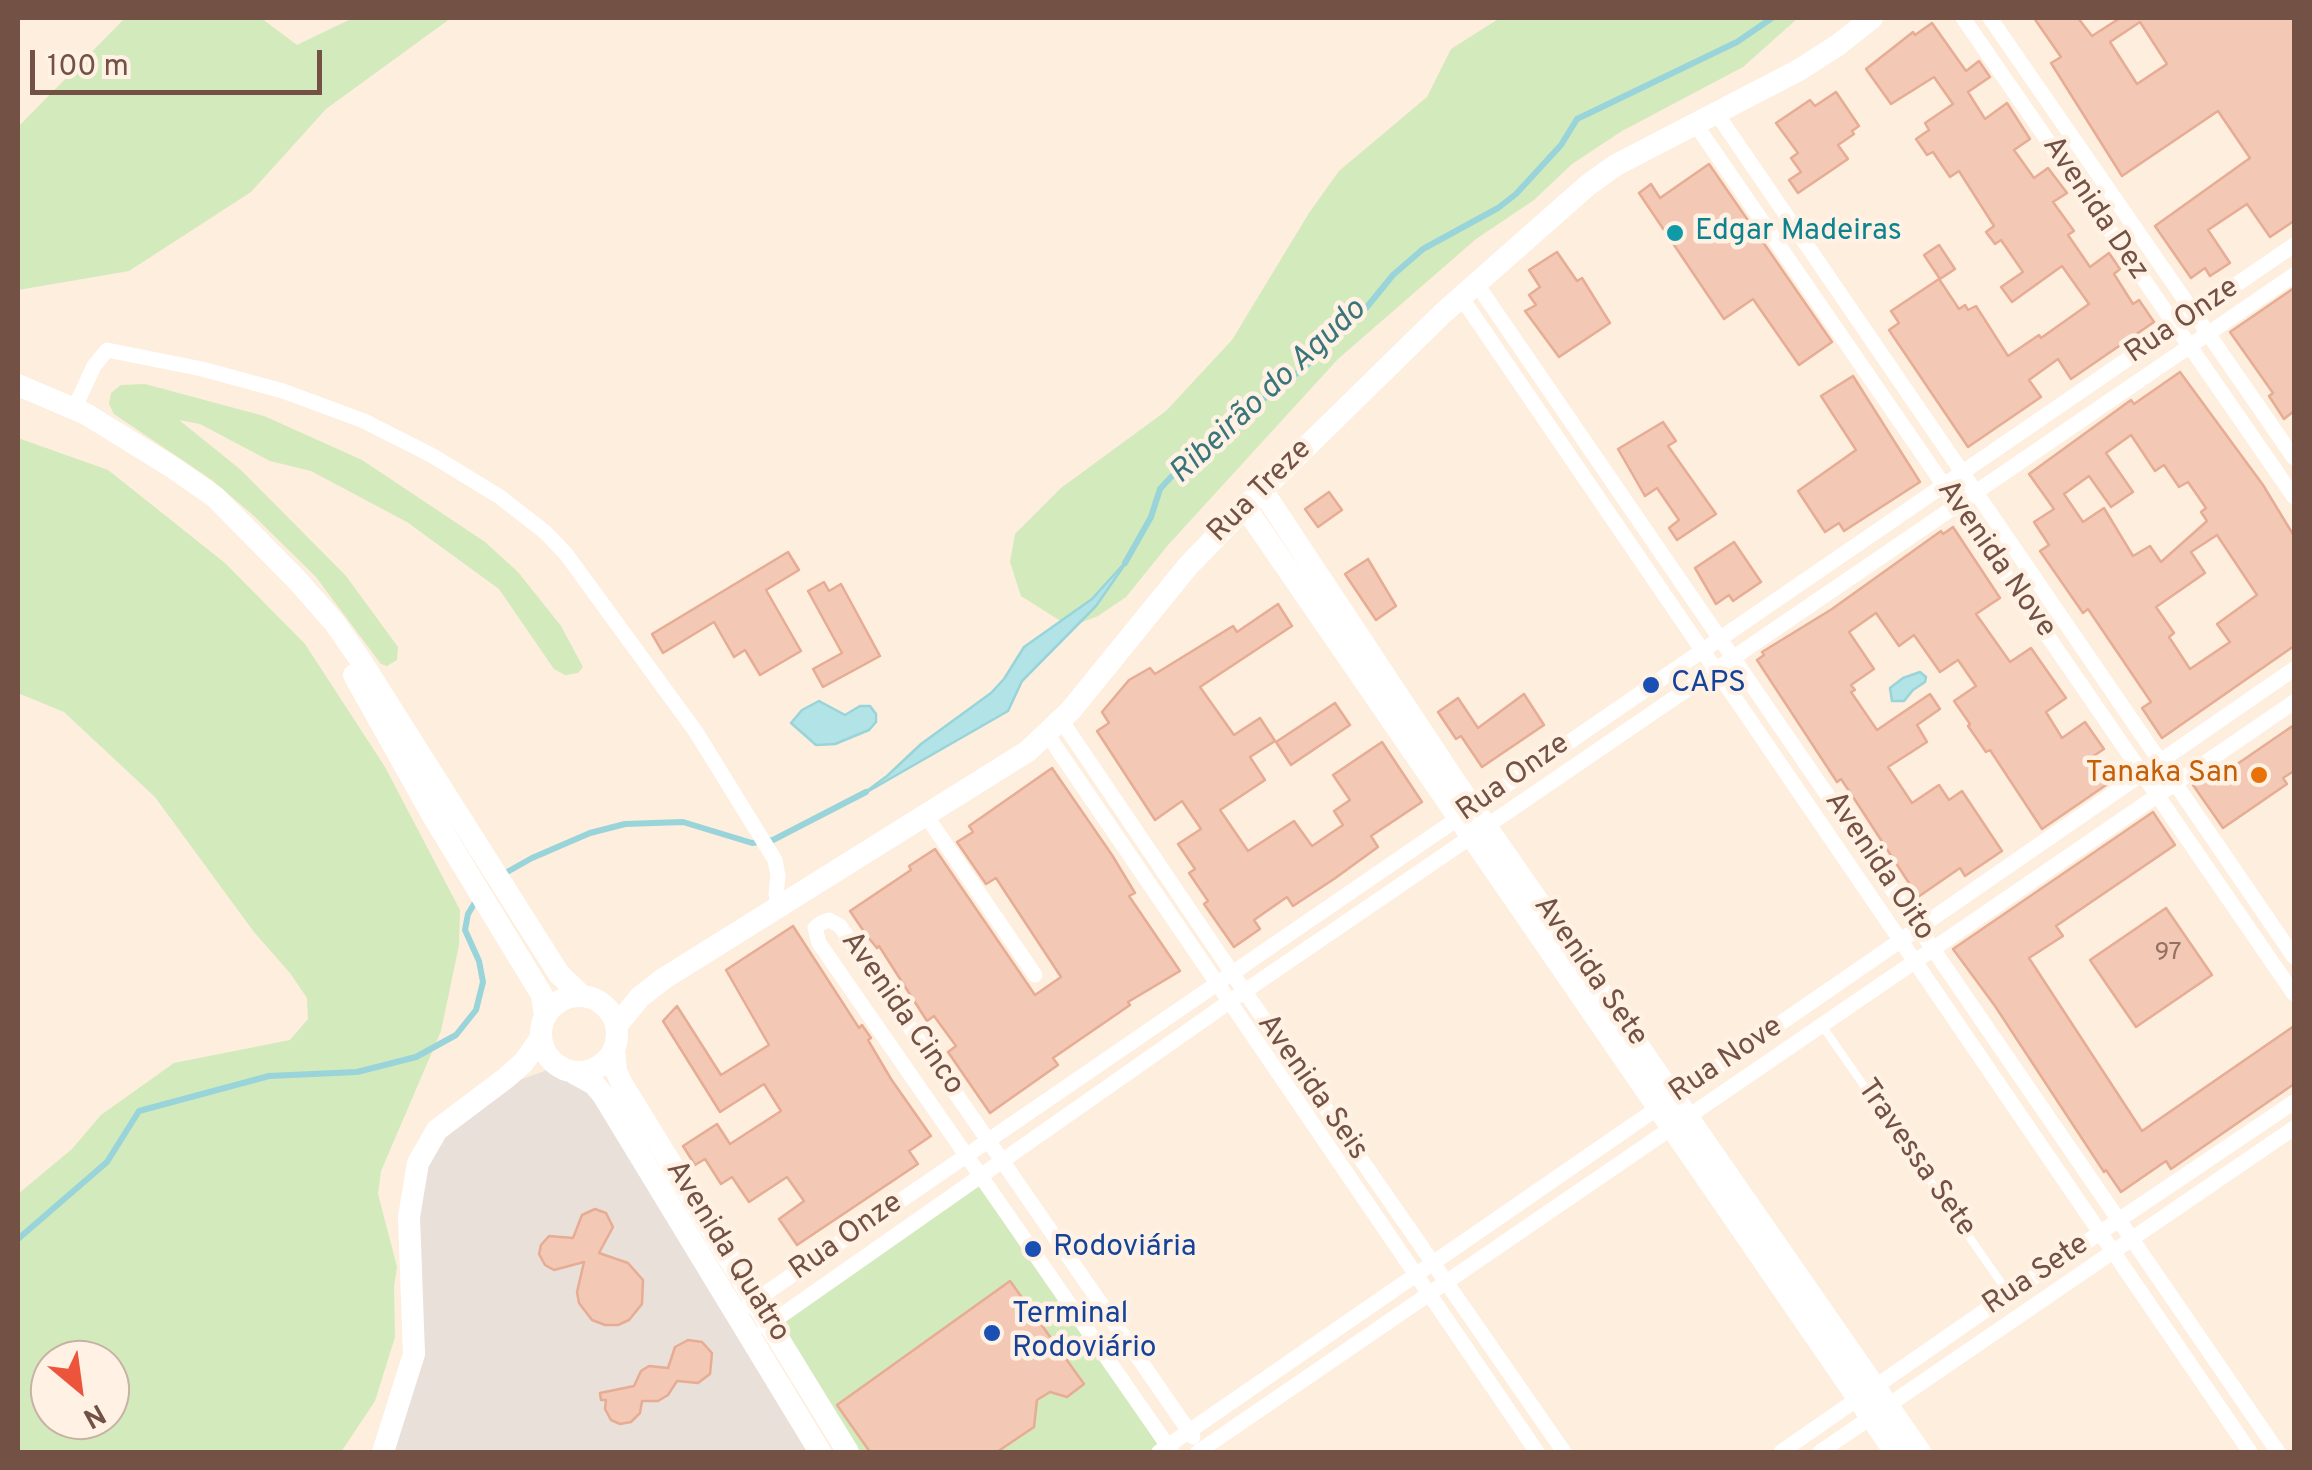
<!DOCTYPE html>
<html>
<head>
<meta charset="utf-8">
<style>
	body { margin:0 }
	#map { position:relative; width:2312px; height:1470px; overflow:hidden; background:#fdeedd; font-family:Overpass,sans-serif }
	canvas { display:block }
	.frame { position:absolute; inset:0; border:20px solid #735245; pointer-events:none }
	.north { position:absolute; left:30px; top:1340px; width:100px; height:100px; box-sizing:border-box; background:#fff2e4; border:2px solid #c7b2a4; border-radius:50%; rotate:151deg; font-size:28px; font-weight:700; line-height:40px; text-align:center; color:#735245 }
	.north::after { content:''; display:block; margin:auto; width:35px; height:45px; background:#ed543c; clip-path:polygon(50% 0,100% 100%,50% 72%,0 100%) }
	.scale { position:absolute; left:30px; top:50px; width:292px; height:45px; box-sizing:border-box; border:5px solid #735245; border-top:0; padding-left:12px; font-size:30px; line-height:35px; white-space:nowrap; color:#735245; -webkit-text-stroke:8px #fff2e4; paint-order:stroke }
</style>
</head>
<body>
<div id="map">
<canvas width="2312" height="1470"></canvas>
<div class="frame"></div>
<div class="north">N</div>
<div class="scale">100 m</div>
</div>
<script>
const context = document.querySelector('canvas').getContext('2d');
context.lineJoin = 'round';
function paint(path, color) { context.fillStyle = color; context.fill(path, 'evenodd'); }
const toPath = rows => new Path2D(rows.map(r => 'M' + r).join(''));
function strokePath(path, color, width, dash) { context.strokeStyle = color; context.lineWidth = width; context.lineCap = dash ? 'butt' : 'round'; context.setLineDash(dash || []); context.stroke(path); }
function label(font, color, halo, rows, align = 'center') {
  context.font = font + ' Overpass,sans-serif'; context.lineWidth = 9; context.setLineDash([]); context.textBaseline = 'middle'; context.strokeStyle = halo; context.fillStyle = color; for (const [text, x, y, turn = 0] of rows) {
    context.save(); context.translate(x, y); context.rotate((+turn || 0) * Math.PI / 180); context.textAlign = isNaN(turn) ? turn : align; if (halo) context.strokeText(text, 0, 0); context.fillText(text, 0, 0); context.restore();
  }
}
paint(toPath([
	[547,1070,562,1073,591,1087,817,1452,392,1452,428,1149,496,1089]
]), '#eae0da');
paint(toPath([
	[125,18,261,18,297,45,353,18,451,18,326,109,251,192,129,271,18,290,18,127],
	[1500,18,1798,18,1743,67,1622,131,1572,164,1534,200,1476,239,1338,359,1168,545,1126,597,1098,616,1070,627,1021,596,1010,562,1015,534,1061,488,1166,411,1232,340,1309,213,1339,171,1427,97,1451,49],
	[145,384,264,416,362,460,485,542,518,572,561,626,583,667,578,673,565,675,554,669,499,589,407,522,311,471,270,461,200,424,179,420,241,470,346,576,398,647,397,660,387,666,381,664,316,577,254,516,212,480,114,414,109,404,111,393,121,385],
	[18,438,108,470,225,563,305,644,385,767,460,910,459,945,441,1031,381,1171,378,1194,397,1267,394,1286,395,1337,375,1401,341,1452,18,1452,18,1194,72,1149,101,1115,174,1063,290,1040,308,1019,307,998,290,973,254,932,155,797,64,712,18,693],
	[110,1360,110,1420,50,1420,50,1360],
	[982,1174,1168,1446,1159,1452,848,1452,770,1323]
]), '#d3eabc');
const water = toPath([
	[1130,557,1096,606,1022,681,1008,711,860,796,887,776,921,744,991,693,1004,679,1024,647,1092,599,1130,557],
	[1920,672,1926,677,1925,682,1913,690,1904,701,1892,701,1890,688,1903,678,1920,672],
	[819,701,845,715,860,706,870,706,876,714,876,722,869,730,835,744,816,745,791,723,802,710,819,701]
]);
paint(water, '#b2e4e7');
strokePath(water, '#98d4d9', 2.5);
strokePath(toPath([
	[1125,563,1151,517,1160,489,1171,477,1242,424,1256,405,1316,358,1362,313,1393,275,1423,249,1498,208,1516,194,1561,145,1577,119,1737,42,1772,18],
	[500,876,532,858,590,833,625,824,683,822,752,843,773,840,866,792],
	[18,1239,107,1162,139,1111,269,1076,357,1072,416,1057,456,1035,476,1010,483,982,479,961,465,930,468,914,477,899]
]), '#98d4d9', 6);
const building = toPath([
	[2034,18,2078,18,2092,36,2120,18,2294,18,2294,221,2270,237,2247,204,2208,230,2230,263,2210,276,2205,268,2191,278,2155,226,2250,158,2218,111,2122,176,2051,63,2061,57,2034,18],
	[2140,22,2167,64,2137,84,2110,42,2140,22],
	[1932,23,1966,71,1979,61,1990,77,1968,92,1985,119,2007,103,2030,139,2014,150,2034,178,2048,168,2067,193,2053,202,2074,231,2068,235,2090,267,2109,253,2120,269,2114,274,2133,304,2139,300,2154,322,2071,379,2058,359,2029,380,2041,397,1968,447,1889,330,1899,323,1891,311,1939,279,1959,309,1965,305,1968,310,1976,306,2008,356,2039,335,2041,338,2089,304,2062,266,2012,302,2001,287,2023,272,2001,240,1995,244,1986,232,1994,226,1959,171,1950,177,1933,152,1927,155,1916,139,1929,130,1925,123,1953,104,1934,77,1891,104,1866,69,1913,32,1915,35,1932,23],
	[1836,92,1859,126,1852,131,1854,134,1838,145,1848,159,1798,193,1789,180,1801,172,1791,158,1798,153,1776,123,1810,100,1815,106,1836,92],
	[1709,164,1832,342,1799,365,1753,299,1724,319,1639,193,1651,184,1660,198,1709,164],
	[1939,245,1955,269,1940,279,1924,255,1939,245],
	[1557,252,1577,281,1582,278,1610,323,1559,357,1525,311,1536,305,1529,295,1540,287,1529,270,1557,252],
	[2294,288,2294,411,2284,419,2269,396,2273,393,2230,332,2294,288],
	[2180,372,2263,485,2294,536,2294,646,2162,738,2142,708,2151,702,2088,609,2083,613,2040,551,2049,545,2034,522,2054,509,2029,474,2131,400,2134,404,2180,372],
	[2131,435,2155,471,2164,465,2179,487,2188,482,2206,508,2201,512,2207,521,2161,562,2150,546,2133,556,2104,508,2083,522,2064,494,2089,476,2111,507,2133,492,2106,453,2131,435],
	[2217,535,2257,595,2217,624,2230,642,2190,669,2169,637,2174,633,2156,607,2205,573,2191,552,2217,535],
	[1853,376,1920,482,1844,531,1839,523,1825,532,1798,491,1856,450,1821,396,1853,376],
	[1663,422,1676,441,1668,446,1716,514,1677,540,1669,528,1679,520,1657,488,1645,496,1618,449,1663,422],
	[1329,492,1342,510,1318,527,1305,509,1329,492],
	[1953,527,2000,598,1976,614,2010,662,2031,648,2066,698,2046,712,2062,738,2085,722,2104,749,2092,757,2109,783,2042,829,1990,750,1986,752,1968,726,1970,724,1954,701,1976,686,1958,660,1940,672,1914,635,1899,646,1876,613,1849,632,1874,669,1851,685,1855,690,1851,692,1877,730,1930,694,1940,709,1917,725,1927,742,1888,767,1912,803,1939,785,1949,800,1962,791,2002,851,1965,876,1960,868,1918,897,1857,803,1841,779,1837,782,1757,660,1764,655,1762,652,1832,609,1941,531,1943,534,1953,527],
	[1734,542,1761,582,1733,601,1729,595,1716,604,1695,568,1734,542],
	[788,552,799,570,766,590,801,651,760,675,745,650,734,657,714,622,663,653,652,634,788,552],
	[1368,559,1396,606,1376,620,1345,574,1368,559],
	[824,582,829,591,841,584,880,656,823,687,813,669,842,653,808,591,824,582],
	[1278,604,1292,626,1200,687,1234,735,1260,718,1275,741,1250,757,1265,780,1220,810,1248,851,1294,821,1312,846,1343,825,1334,811,1350,800,1333,775,1382,742,1422,802,1371,836,1378,847,1334,879,1293,906,1287,897,1254,920,1260,929,1234,947,1204,904,1208,901,1189,873,1195,869,1178,844,1201,829,1182,801,1155,820,1097,731,1109,723,1102,712,1129,680,1150,668,1155,674,1233,626,1237,632,1278,604],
	[1524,694,1544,725,1482,767,1461,736,1456,739,1438,712,1458,698,1478,728,1524,694],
	[1335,703,1350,725,1291,765,1276,742,1335,703],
	[2294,725,2294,771,2283,778,2287,784,2223,828,2193,785,2226,762,2230,769,2294,725],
	[1052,768,1112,855,1135,893,1129,896,1180,971,1128,1002,1130,1005,1053,1058,1058,1065,990,1113,948,1052,956,1046,934,1016,927,1021,879,946,877,948,867,936,850,911,911,870,909,866,935,849,1035,995,1061,977,996,878,986,884,957,842,973,832,969,826,1052,768],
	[2153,812,2175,845,2056,926,2063,936,2029,958,2142,1131,2294,1026,2294,1084,2171,1169,2166,1161,2121,1192,2106,1170,2104,1172,1995,1006,1953,949,2153,812],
	[2166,908,2212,975,2136,1027,2090,960,2166,908],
	[793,926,859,1028,862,1025,871,1038,868,1040,891,1079,931,1136,909,1151,918,1164,797,1245,779,1219,804,1201,787,1177,749,1202,732,1177,721,1184,705,1159,695,1165,683,1146,717,1124,730,1144,781,1111,764,1084,720,1112,663,1021,677,1006,721,1075,769,1045,726,970,793,926],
	[595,1209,606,1213,613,1227,599,1253,628,1263,643,1280,642,1304,629,1320,618,1325,605,1325,592,1320,579,1303,577,1292,584,1262,554,1270,545,1265,539,1254,541,1245,549,1236,573,1238,582,1215,595,1209],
	[1010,1281,1084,1384,1067,1397,1050,1392,1037,1400,1034,1427,997,1452,870,1452,837,1405,1010,1281],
	[688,1340,702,1342,712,1353,710,1374,698,1383,677,1381,668,1395,658,1401,642,1401,640,1413,631,1422,620,1424,611,1420,605,1409,606,1400,601,1400,600,1393,634,1386,641,1371,649,1366,668,1368,675,1347,688,1340]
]);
paint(building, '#f3c8b4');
strokePath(building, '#e7ac94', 2.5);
strokePath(toPath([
	[1823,1027,2009,1294]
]), '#fff', 8);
strokePath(toPath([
	[1963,18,2294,497],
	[1990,18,2294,458],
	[1717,114,2294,957],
	[1696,125,2294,994],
	[1476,283,2278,1452],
	[1461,297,2250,1452],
	[74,409,94,366,107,350,202,369,283,391,364,421,433,456,500,497,545,532,566,554,696,732,775,860,778,876,776,894,780,907],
	[1061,720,1245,992,1564,1452],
	[1047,734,1537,1452],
	[927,817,1035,975],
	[747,1306,2294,245],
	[765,1327,1229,1002,2294,275],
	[1159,1452,2294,669],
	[1172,1452,819,943,815,928,821,923,829,920,840,926,1193,1437],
	[1198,1452,2294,702],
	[1781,1452,2009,1294,2294,1102],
	[1820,1452,2294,1128]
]), '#fff', 15);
strokePath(toPath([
	[18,385,86,414,172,467,215,497,296,579,334,622,359,658,559,974,582,996],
	[1262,490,1456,783,1920,1452],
	[1245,507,1895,1452],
	[354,675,433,816,542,995,545,1015],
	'541 1034a38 38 0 1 1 76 0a38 38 0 1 1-76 0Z',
	[617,1025,640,997,663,979,1028,751,1071,710,1188,566,1245,507,1443,313,1588,185,1616,165,1799,70,1838,45,1872,18],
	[614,1050,616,1071,622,1084,848,1452],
	[574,1073,594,1084,603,1095,820,1452],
	[383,1452,414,1354,409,1217,418,1163,437,1130,506,1078,524,1062,540,1039]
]), '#fff', 22);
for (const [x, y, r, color] of [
	[1675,233,10,"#0f9aa8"],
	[1651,685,10,"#1a4fb4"],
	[2259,775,10,"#e8710a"],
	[1033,1249,10,"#1a4fb4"],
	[992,1333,10,"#1a4fb4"]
]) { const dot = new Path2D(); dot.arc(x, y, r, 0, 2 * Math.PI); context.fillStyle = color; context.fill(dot); strokePath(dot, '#fff2e4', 4); }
label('25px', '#937061', null, [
	["97",2168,954]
]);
label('30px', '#735245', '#fff2e4', [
	["Avenida Dez",2094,209,56],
	["Rua Onze",2183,322,-34],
	["Rua Treze",1261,492,-45],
	["Avenida Nove",1995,560,55],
	["Rua Onze",1514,779,-35],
	["Avenida Oito",1878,867,56],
	["Avenida Sete",1589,972,55],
	["Avenida Cinco",901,1014,55],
	["Rua Nove",1727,1061,-34],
	["Avenida Seis",1311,1088,55],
	["Travessa Sete",1915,1159,55],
	["Rua Onze",847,1238,-35],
	["Avenida Quatro",726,1252,58],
	["Rua Sete",2037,1276,-34]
]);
label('30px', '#0d838f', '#fff2e4', [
	["Edgar Madeiras",1695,233]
], 'left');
label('30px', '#164399', '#fff2e4', [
	["CAPS",1671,685],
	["Rodoviária",1053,1249],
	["Terminal",1012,1316],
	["Rodoviário",1012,1350]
], 'left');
label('30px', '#c56008', '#fff2e4', [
	["Tanaka San",2239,775]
], 'right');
label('italic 32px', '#39757a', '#fff2e4', [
	["Ribeirão do Agudo",1269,393,-43]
]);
</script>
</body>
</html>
